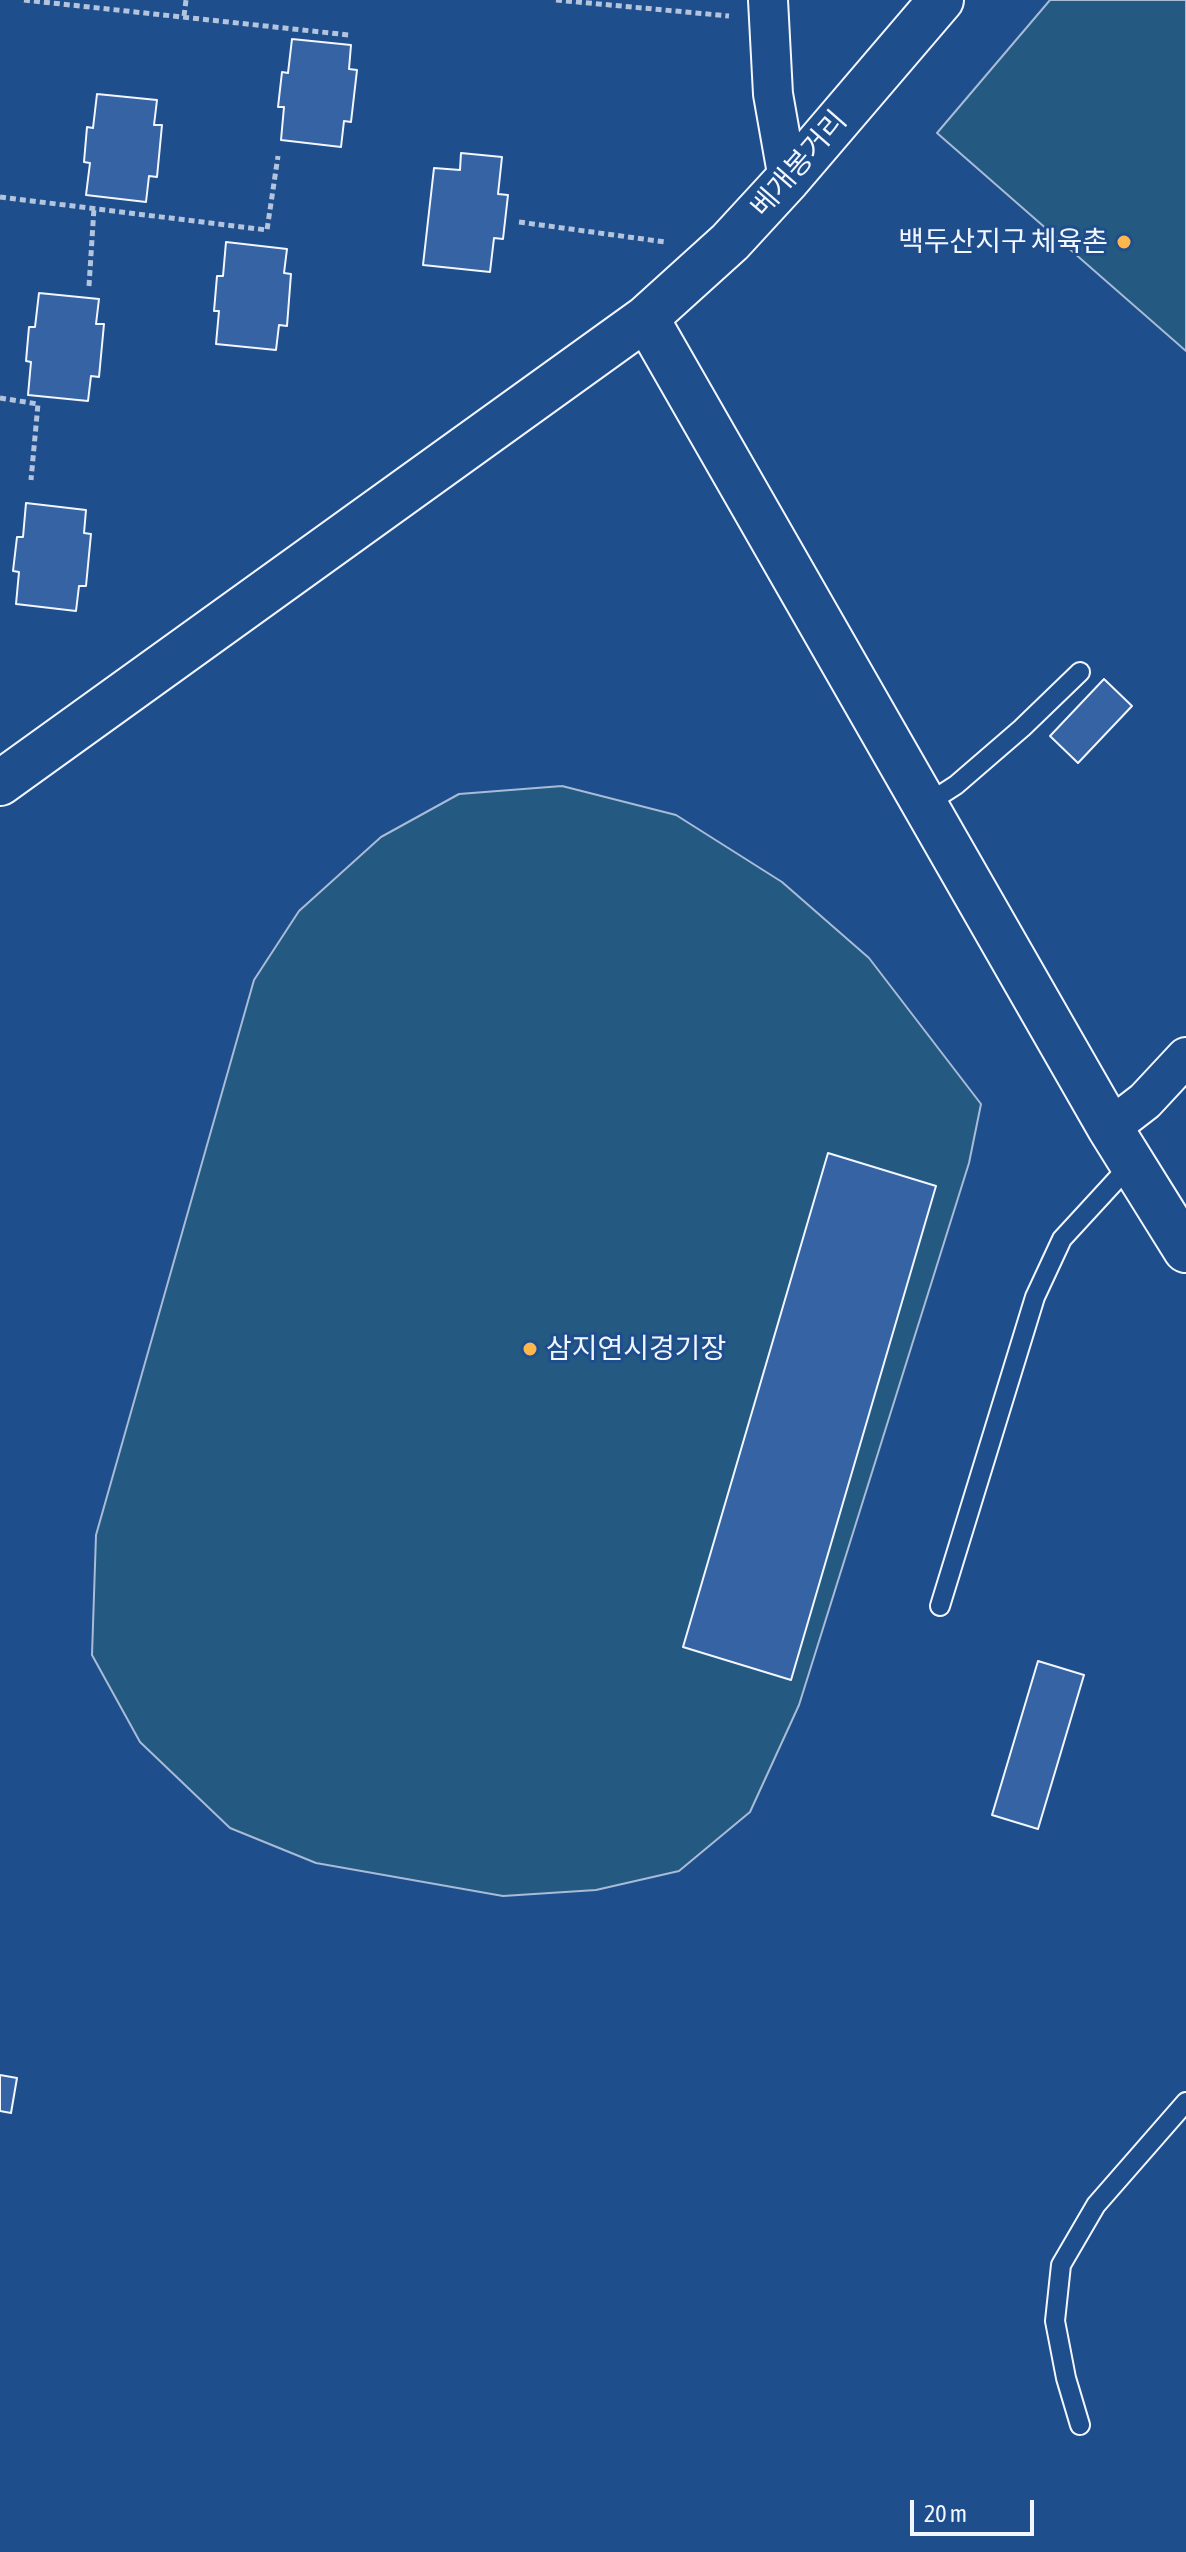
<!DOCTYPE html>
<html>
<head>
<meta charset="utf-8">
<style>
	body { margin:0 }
	#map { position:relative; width:1186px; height:2552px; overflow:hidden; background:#1f4e8c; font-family:"Asap Condensed",sans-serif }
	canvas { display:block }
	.scale { position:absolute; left:910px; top:2500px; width:124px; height:36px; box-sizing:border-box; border:4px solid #f2f6ff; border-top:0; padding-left:10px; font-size:24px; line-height:28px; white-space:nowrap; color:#f2f6ff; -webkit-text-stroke:6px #1f4e8c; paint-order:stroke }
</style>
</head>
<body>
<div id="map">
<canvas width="1186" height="2552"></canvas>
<div class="scale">20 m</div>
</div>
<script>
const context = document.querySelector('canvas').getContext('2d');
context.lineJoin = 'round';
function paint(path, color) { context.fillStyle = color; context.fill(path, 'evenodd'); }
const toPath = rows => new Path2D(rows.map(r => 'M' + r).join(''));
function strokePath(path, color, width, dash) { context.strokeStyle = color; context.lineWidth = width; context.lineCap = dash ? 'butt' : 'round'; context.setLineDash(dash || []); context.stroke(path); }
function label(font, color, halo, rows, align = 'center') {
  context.font = font + ' "Asap Condensed","Noto Sans KR",sans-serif'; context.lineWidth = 6; context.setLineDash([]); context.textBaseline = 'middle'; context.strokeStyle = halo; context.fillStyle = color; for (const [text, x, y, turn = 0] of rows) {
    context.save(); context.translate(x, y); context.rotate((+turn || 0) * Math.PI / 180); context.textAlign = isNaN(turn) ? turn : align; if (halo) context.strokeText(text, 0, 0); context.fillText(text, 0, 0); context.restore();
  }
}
const green = toPath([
	[1050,0,1186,0,1186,351,937,133,1050,0],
	[562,786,676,815,782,882,869,958,981,1104,969,1163,799,1705,750,1812,679,1871,596,1890,503,1896,316,1863,230,1828,140,1742,92,1655,96,1535,254,980,299,911,381,837,459,794,562,786]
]);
paint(green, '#245a82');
strokePath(green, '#a8bbd7', 2);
const building = toPath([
	[292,39,351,45,349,69,357,70,351,122,344,121,341,147,281,140,284,107,278,107,282,72,288,73,292,39],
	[97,94,157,100,154,125,162,125,157,177,149,176,146,202,86,195,90,163,84,162,87,127,93,128,97,94],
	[461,153,502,157,498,194,508,195,503,239,494,238,490,272,423,265,434,168,460,170,461,153],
	[226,242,287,249,284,273,291,274,287,326,279,325,276,350,216,344,219,311,214,311,217,276,223,276,226,242],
	[39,293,99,299,96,324,104,324,99,377,91,376,88,401,28,395,31,362,26,361,29,327,35,327,39,293],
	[26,503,86,510,84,533,91,534,86,586,79,586,76,611,16,604,19,572,13,571,17,537,23,537,26,503],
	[1104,679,1132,706,1078,763,1050,736,1104,679],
	[828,1153,936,1186,791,1680,683,1647,828,1153],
	[1038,1661,1084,1675,1038,1829,992,1815,1038,1661],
	[0,2075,17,2078,11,2113,0,2111,0,2075]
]);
paint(building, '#3563a3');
strokePath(building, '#f2f6ff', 2);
const service = toPath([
	[925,805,956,785,1022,728,1080,672],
	[940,1606,1035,1297,1062,1239,1131,1164],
	[1080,2425,1066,2378,1055,2321,1061,2265,1096,2205,1186,2102]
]);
const minor = toPath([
	[768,0,773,94,788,179],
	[1110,1128,1145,1101,1186,1057]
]);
const tertiary = toPath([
	[646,318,1110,1128,1186,1250],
	[0,783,646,318,730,242,788,179,941,0]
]);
strokePath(service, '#f2f6ff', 22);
strokePath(minor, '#f2f6ff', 42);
strokePath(tertiary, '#f2f6ff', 48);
strokePath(toPath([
	[24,0,349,35],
	[556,0,729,16],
	[184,16,186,0],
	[0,197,267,230,278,156],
	[519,222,665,242],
	[89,286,94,208],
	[0,398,38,404,31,480]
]), '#b3c4dc', 5, [6, 4]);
strokePath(service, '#1f4e8c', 18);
strokePath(minor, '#1f4e8c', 38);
strokePath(tertiary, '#1f4e8c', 44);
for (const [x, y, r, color] of [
	[1124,242,8,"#ffb74d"],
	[530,1349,8,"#ffb74d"]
]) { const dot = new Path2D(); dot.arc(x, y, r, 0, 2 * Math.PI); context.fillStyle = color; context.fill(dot); strokePath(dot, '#1f4e8c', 3); }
label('28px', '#f2f6ff', '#1f4e8c', [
	["베개봉거리",799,164,-49]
]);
label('28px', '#f2f6ff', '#1f4e8c', [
	["백두산지구 체육촌",1108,242],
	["삼지연시경기장",546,1349,"left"]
], 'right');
</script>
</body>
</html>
